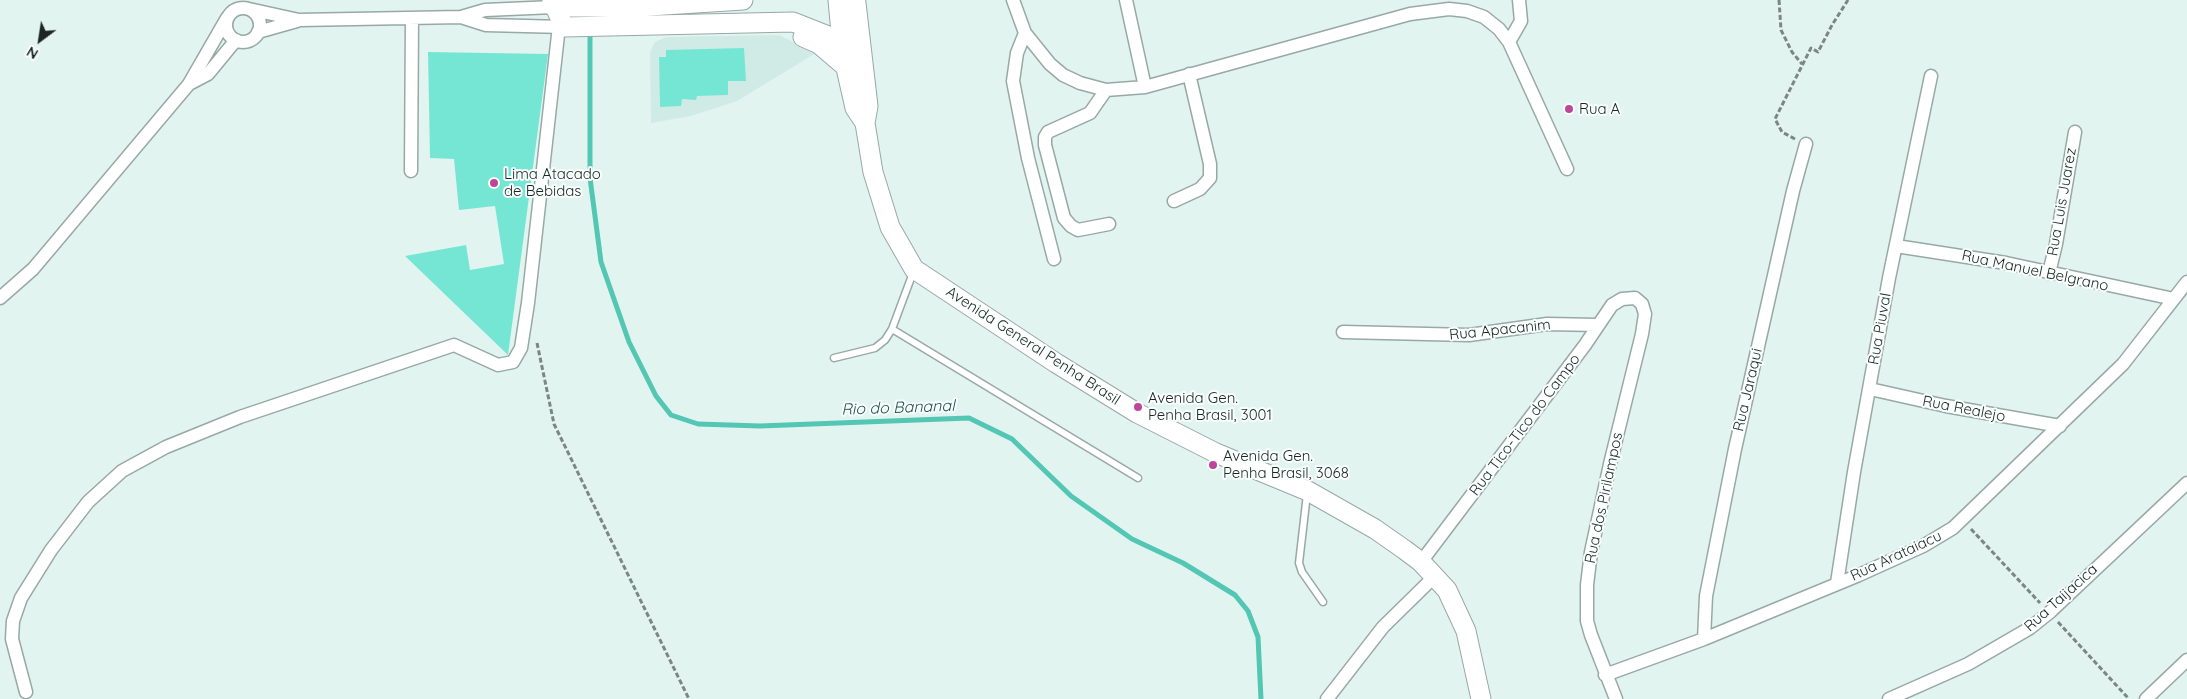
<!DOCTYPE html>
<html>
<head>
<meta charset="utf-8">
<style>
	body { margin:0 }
	#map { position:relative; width:2187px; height:699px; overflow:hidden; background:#e2f4f0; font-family:Quicksand,sans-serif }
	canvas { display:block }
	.north { position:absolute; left:15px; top:15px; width:50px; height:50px; -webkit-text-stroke:4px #f8fffd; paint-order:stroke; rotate:211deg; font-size:14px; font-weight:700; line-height:20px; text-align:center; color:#1e2423 }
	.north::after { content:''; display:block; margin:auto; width:18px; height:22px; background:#1e2423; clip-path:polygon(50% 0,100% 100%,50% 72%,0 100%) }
</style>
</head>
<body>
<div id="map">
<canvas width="2187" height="699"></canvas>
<div class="north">N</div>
</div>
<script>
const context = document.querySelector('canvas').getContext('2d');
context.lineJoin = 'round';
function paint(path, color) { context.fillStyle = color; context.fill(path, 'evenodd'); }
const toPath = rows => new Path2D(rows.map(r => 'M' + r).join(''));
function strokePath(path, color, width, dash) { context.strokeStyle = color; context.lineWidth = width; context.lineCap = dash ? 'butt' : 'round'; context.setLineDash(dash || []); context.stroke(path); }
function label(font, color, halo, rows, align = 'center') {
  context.font = font + ' Quicksand,sans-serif'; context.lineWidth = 4; context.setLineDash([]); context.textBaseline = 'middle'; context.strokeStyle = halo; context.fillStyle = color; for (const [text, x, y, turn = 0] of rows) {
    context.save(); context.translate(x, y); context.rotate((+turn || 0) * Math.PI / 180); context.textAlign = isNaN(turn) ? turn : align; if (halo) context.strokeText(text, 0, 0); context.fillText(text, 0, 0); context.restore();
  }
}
paint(toPath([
	[779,35,816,53,737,101,691,116,651,123,650,53,654,43,659,40,667,37]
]), '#d0ebe5');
strokePath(toPath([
	[590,10,590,178,601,262,629,342,656,396,671,415,698,424,760,426,969,418,1012,439,1071,496,1132,539,1183,563,1235,595,1248,611,1258,637,1261,699]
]), '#53c6b4', 5);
paint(toPath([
	[744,48,746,81,728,81,728,95,697,96,696,100,682,99,681,106,660,107,659,57,666,57,666,50],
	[428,52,548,54,508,355,405,256,466,245,470,270,504,264,495,206,459,210,454,159,430,158]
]), '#76e6d4');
const service = toPath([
	[892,329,1138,478],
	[834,358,875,348,885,340,892,329,914,270],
	[1307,494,1299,563,1302,572,1323,602]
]);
const minor = toPath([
	[1013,0,1025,33,1050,64,1063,75,1080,83,1106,90,1145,87,1410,14,1449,9,1467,11,1484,17,1499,29,1509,42,1567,169],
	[1126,0,1145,87],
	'226 25a17 17 0 1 1 34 0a17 17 0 1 1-34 0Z',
	[249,9,299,20,461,17,485,10,554,7],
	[461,17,486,25,564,27],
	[258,32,297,21],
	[1025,33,1017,53,1013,81,1028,158,1054,259],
	[1509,42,1521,21,1519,0],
	[189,84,208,74,236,40],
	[1106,90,1090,113,1048,132,1045,137,1045,145,1064,218,1071,226,1078,230,1109,224],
	[411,171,412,18],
	[1174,201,1200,189,1210,178,1210,164,1189,74],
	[1896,246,2006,263,2174,299],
	[2049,273,2056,244,2075,132],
	[0,298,33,269,189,84,227,18],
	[1343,332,1469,335,1547,324,1598,325],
	[1870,389,1946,406,2060,426],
	[1421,562,1585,345,1612,305,1622,299,1635,298,1642,304,1645,314,1642,334,1610,464,1591,552,1587,585,1587,621,1591,635,1616,699],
	[1837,583,1854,472,1889,278,1931,76],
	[1704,639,1706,596,1735,449,1793,191,1806,144],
	[1605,675,1704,639,1859,575,1923,546,1953,528,2123,364,2187,282],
	[26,692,12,639,13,621,21,598,51,550,88,502,122,471,166,447,240,417,454,345,498,365,513,362,521,348,528,303,559,26],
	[1327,699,1383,627,1435,576],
	[1889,699,1968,664,2030,628,2050,612,2187,483],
	[2146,699,2187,660]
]);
const secondary = toPath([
	[552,0,564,27,793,22,841,41,859,39],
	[838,0,843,55,855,108,865,123],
	[850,0,856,3,868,106,865,123,873,172,890,227,914,269,1056,363,1137,413,1216,453,1308,491,1375,529,1405,550,1421,562,1447,590,1466,631,1481,699],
	[554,7,633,7,743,0],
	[803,37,819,44,846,67]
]);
strokePath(service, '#98a9a5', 9);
strokePath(minor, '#98a9a5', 15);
strokePath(secondary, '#98a9a5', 21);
strokePath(toPath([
	[1779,0,1781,30,1792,52,1802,64],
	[1795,139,1782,132,1775,119,1811,48,1818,52,1832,25,1848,0],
	[537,343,554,424,689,699],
	[1971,529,2040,603],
	[2058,622,2129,699]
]), '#7b8784', 3, [5, 2.5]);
strokePath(service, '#fff', 6);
strokePath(minor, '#fff', 12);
strokePath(secondary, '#fff', 19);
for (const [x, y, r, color] of [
	[1569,109,5,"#be469a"],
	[494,183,5,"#be469a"],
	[1138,407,5,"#be469a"],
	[1213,465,5,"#be469a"]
]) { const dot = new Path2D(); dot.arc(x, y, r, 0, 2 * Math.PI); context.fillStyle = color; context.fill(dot); strokePath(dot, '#f8fffd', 2); }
label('15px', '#1e2423', '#f8fffd', [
	["Rua A",1579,109],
	["Lima Atacado",504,174],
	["de Bebidas",504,191],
	["Avenida Gen.",1148,398],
	["Penha Brasil, 3001",1148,415],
	["Avenida Gen.",1223,456],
	["Penha Brasil, 3068",1223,473]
], 'left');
label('15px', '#1e2423', '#f8fffd', [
	["Rua Luis Juarez",2062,202,-80],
	["Rua Manuel Belgrano",2035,271,12],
	["Rua Piuval",1880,329,-80],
	["Rua Apacanim",1500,330,-6],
	["Avenida General Penha Brasil",1033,346,33],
	["Rua Jaraqui",1748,390,-77],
	["Rua Realejo",1964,409,11],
	["Rua Tico-Tico do Campo",1525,425,-53],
	["Rua dos Pirilampos",1604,498,-78],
	["Rua Arataiacu",1896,556,-25],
	["Rua Taijacica",2061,598,-42]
]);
label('italic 16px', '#23544c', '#f8fffd', [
	["Rio do Bananal",898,408,-2]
]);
</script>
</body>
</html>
